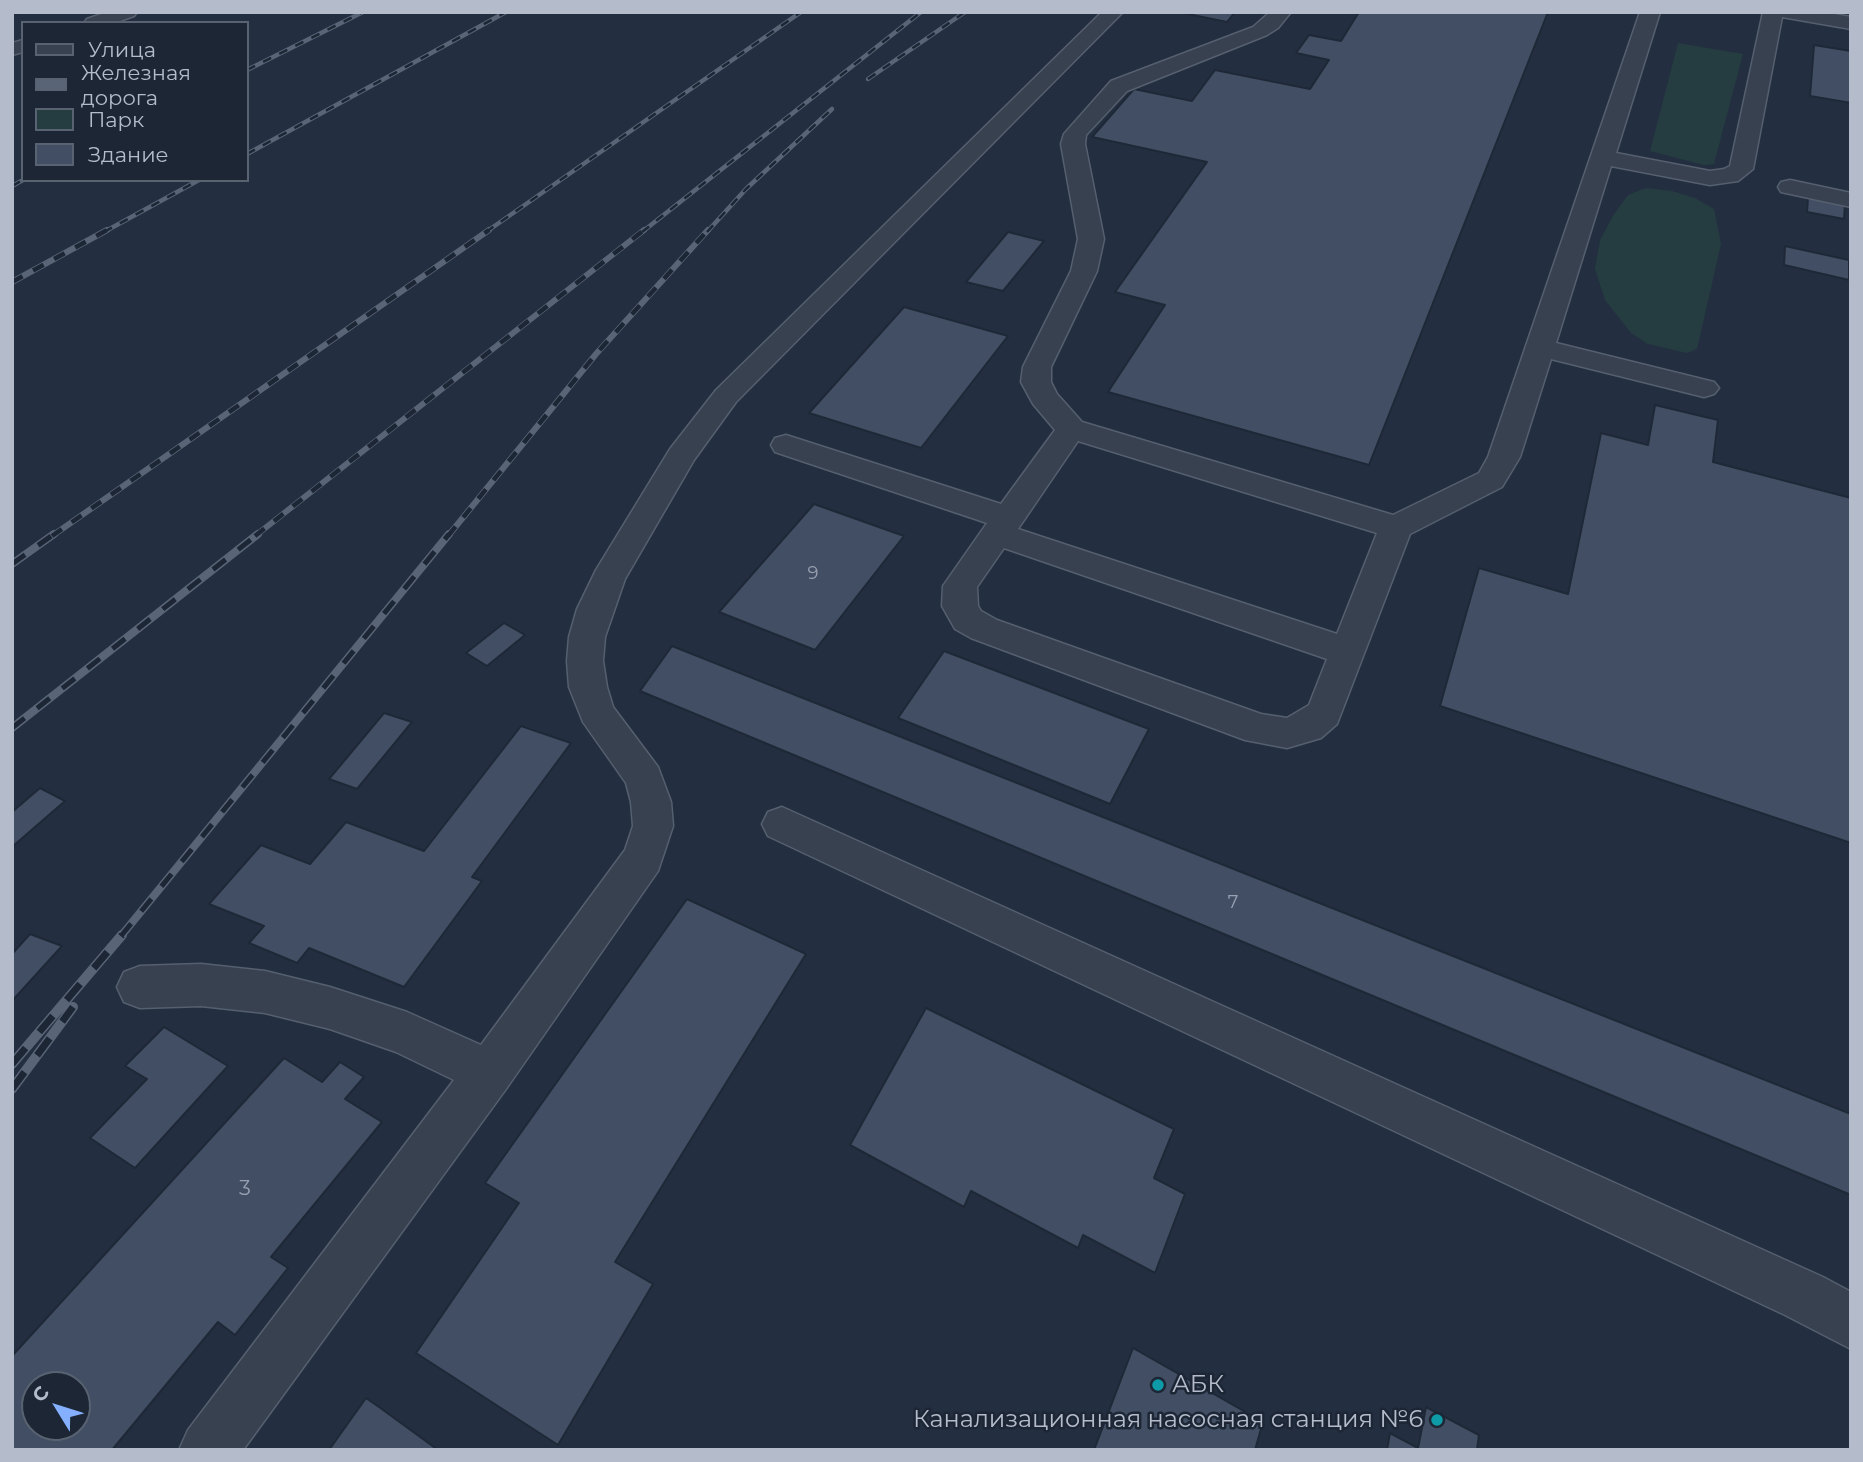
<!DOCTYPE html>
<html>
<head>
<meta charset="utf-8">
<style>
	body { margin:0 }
	#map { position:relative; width:1863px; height:1462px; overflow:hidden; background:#232f40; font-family:Montserrat,sans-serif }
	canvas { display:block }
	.frame { position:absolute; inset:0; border:14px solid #b4bccb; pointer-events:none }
	.legend { position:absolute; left:21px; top:21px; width:228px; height:161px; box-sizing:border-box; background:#1c2635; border:2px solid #596271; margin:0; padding:9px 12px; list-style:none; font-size:21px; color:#b4bccb }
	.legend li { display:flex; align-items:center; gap:14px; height:35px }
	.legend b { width:35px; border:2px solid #596271 }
	.north { position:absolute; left:21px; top:1371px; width:70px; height:70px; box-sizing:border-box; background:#1c2635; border:2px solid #596271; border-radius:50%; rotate:308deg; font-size:19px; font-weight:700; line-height:28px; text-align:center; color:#b4bccb }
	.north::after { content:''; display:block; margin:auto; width:24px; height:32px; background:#85b0ff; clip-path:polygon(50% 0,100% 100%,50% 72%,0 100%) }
</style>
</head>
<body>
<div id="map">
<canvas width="1863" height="1462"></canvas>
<div class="frame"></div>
<ul class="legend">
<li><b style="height:9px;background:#374150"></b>Улица</li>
<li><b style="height:9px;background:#596577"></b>Железная дорога</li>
<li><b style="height:19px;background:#253d41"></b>Парк</li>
<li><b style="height:19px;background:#424e63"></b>Здание</li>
</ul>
<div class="north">С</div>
</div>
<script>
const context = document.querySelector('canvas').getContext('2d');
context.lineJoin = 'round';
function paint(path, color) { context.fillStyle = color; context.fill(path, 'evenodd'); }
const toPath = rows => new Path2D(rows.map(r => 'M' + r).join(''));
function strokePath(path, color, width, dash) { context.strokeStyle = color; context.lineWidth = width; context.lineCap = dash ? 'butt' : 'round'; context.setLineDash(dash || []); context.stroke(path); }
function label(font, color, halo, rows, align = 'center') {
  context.font = font + ' Montserrat,sans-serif'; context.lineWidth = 5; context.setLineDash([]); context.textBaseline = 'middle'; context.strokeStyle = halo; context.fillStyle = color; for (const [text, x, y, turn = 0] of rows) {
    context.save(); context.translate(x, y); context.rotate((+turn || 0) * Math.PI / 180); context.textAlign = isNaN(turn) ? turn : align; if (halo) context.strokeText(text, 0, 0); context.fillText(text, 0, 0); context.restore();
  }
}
paint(toPath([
	[1678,43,1743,54,1714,164,1704,165,1650,151],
	[1646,188,1672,191,1695,198,1714,209,1721,244,1697,349,1687,353,1648,344,1631,333,1605,300,1595,269,1600,240,1614,214,1628,195]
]), '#253d41');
const building = toPath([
	[1178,12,1235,12,1227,22,1178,12],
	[1359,12,1548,12,1369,465,1108,392,1165,305,1115,292,1207,162,1092,137,1134,89,1192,101,1215,70,1310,89,1329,60,1296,53,1309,35,1341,41,1359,12],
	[1814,45,1851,51,1851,103,1810,96,1814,45],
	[1808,197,1845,204,1844,219,1807,212,1808,197],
	[1008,232,1044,241,1003,291,966,282,1008,232],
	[1785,246,1849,260,1849,280,1784,265,1785,246],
	[904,307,1008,336,921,448,809,413,904,307],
	[1655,405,1718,420,1713,462,1851,498,1851,843,1440,706,1479,568,1568,594,1601,433,1648,445,1655,405],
	[814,504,904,536,815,650,719,612,814,504],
	[504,623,525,635,487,666,466,653,504,623],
	[672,646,1851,1114,1851,1195,640,691,672,646],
	[944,651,1149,729,1110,804,898,718,944,651],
	[384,713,412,722,357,789,329,779,384,713],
	[521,726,571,743,472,877,482,881,404,987,309,948,297,963,249,943,264,926,209,904,261,845,310,864,346,822,424,851,521,726],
	[40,788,65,801,12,847,12,812,40,788],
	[687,899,806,954,615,1262,653,1284,558,1445,416,1353,519,1203,485,1183,687,899],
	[30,934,62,946,12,1001,12,954,30,934],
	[926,1008,1174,1129,1154,1178,1185,1194,1155,1273,1083,1235,1078,1248,971,1191,964,1207,850,1145,926,1008],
	[164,1027,228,1066,135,1168,90,1138,147,1079,125,1066,164,1027],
	[284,1058,322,1082,340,1062,364,1077,345,1099,382,1122,271,1257,288,1268,235,1335,218,1322,112,1450,12,1450,12,1356,284,1058],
	[35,1385,77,1385,77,1427,35,1427,35,1385],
	[1133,1348,1263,1422,1255,1450,1094,1450,1133,1348],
	[366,1398,379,1407,438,1450,329,1450,366,1398],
	[1426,1407,1479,1435,1477,1450,1387,1450,1390,1433,1418,1448,1426,1407]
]);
paint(building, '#424e63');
strokePath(building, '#1e2837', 2);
const minor = toPath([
	[107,12,137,12,134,16,114,23,84,23,87,19,107,12],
	[1102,12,1123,12,736,402,694,460,625,579,605,637,603,661,607,687,613,707,658,767,671,802,673,826,658,871,506,1089,243,1450,179,1450,188,1430,454,1080,396,1052,330,1029,265,1013,201,1006,140,1008,124,1002,117,987,124,972,140,966,201,964,265,971,330,987,407,1012,481,1045,625,850,633,826,631,802,626,783,583,722,569,687,567,661,569,637,577,609,596,570,670,449,716,390,1102,12],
	[1270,12,1291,12,1278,28,1267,35,1127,91,1086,135,1085,144,1104,239,1097,271,1051,367,1051,382,1057,394,1082,422,1393,515,1479,473,1488,457,1640,12,1660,12,1616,153,1710,171,1724,169,1730,166,1763,12,1823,12,1851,17,1851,29,1782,17,1753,169,1738,181,1710,185,1611,166,1556,343,1714,382,1719,388,1714,394,1704,397,1551,359,1520,457,1502,487,1410,534,1337,724,1321,738,1287,748,1245,740,971,638,955,629,942,606,943,586,987,523,775,452,771,445,775,438,786,435,1001,504,1055,430,1033,404,1021,382,1023,367,1071,271,1078,239,1061,144,1064,134,1111,81,1253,27,1270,12],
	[1078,441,1377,533,1337,634,1018,529,1078,441],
	[1004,548,1327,659,1309,705,1287,718,1261,714,997,620,981,611,978,606,977,587,1004,548],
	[23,40,23,52,12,55,12,43,23,40],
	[1790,180,1851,193,1851,207,1781,192,1778,187,1781,182,1790,180],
	[782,807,1823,1277,1851,1292,1851,1349,1785,1315,768,836,762,824,768,812,782,807]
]);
strokePath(minor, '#555f6e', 3);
paint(minor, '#374150');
const railFar3 = toPath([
	[247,70,363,12],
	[868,79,965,12],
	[247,154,506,12],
	[12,186,23,180],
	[104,232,199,180],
	[486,232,801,12],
	[642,232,921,12],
	[707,232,746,189,832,109]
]);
const railFar2 = toPath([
	[12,282,107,230],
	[52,536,489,230],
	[255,536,644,230],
	[448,536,596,354,708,230]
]);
const railFar1 = toPath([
	[12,564,54,534],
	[12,728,258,534],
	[121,936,449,534]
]);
const rail = toPath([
	[12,1064,122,935],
	[12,1089,73,1007]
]);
strokePath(railFar3, '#596577', 4.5);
strokePath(railFar2, '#596577', 6);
strokePath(railFar1, '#596577', 8);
strokePath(rail, '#596577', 10);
strokePath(railFar3, '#1c2635', 2.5, [9]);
strokePath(railFar2, '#1c2635', 4.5, [12]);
strokePath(railFar1, '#1c2635', 5, [16]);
strokePath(rail, '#1c2635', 7, [21]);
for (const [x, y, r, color] of [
	[1158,1385,7,"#0f9aa8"],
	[1437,1420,7,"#0f9aa8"]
]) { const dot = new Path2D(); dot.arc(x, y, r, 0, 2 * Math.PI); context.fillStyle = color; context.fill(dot); strokePath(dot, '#1c2635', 2.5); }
label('18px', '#98a0b1', null, [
	["9",813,574],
	["7",1233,903]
]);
label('21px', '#98a0b1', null, [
	["3",245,1189]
]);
label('24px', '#b4bccb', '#1c2635', [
	["АБК",1172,1385],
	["Канализационная насосная станция №6",1423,1420,"right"]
], 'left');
</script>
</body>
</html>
